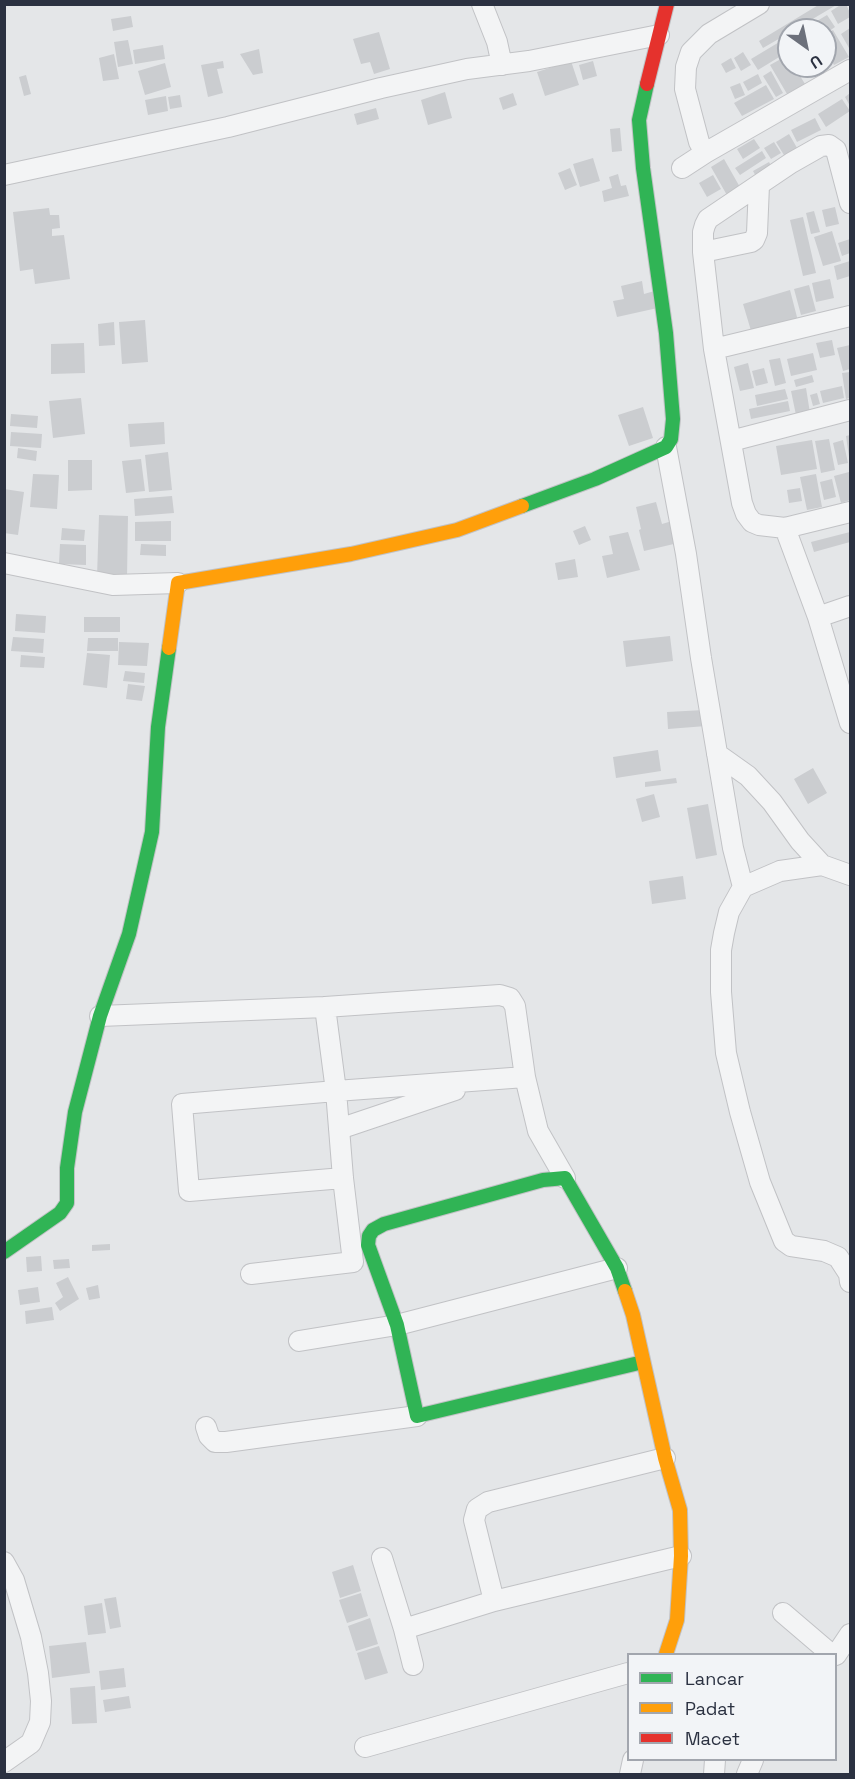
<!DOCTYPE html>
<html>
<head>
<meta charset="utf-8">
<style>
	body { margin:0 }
	#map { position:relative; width:855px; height:1779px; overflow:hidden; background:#e4e6e8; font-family:"Space Grotesk",sans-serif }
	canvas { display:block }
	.frame { position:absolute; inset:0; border:6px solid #2b3141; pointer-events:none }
	.legend { position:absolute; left:627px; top:1653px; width:210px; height:108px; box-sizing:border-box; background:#f2f4f7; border:2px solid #a2a6ae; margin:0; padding:8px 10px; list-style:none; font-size:18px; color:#2b3141 }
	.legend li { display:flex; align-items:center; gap:12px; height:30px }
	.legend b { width:30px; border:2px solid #a2a6ae }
	.north { position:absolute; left:777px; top:18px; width:60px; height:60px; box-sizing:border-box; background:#f2f4f7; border:2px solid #a2a6ae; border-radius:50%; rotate:147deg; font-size:16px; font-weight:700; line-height:24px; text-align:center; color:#2b3141 }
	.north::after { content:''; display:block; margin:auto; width:21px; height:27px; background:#6c707b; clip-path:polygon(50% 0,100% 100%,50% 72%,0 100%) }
</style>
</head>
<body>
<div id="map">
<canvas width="855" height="1779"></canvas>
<div class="frame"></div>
<ul class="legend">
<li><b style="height:8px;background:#30b455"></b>Lancar</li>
<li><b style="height:8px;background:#ff9f0a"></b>Padat</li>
<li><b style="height:8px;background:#e5322d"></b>Macet</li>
</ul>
<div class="north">U</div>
</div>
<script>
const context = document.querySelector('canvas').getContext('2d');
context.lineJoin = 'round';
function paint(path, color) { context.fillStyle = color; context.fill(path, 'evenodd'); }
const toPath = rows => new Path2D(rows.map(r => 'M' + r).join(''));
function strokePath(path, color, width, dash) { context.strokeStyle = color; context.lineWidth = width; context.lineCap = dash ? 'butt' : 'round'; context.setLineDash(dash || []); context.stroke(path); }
paint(toPath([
	[820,4,838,4,794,30,789,30,789,33,763,48,759,41],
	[842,4,846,4,850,13,850,17,838,24,831,11],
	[827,15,835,27,825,34,825,30,823,30,817,21],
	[131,16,133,27,113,31,111,19],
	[815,22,821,30,809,30,807,27],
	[850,28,850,47,849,48,841,34],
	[833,30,849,57,834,65,825,50,825,35],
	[379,32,390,69,374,74,370,62,361,64,353,39],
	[786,38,789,43,789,51,758,70,751,59],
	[128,40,133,64,118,67,114,42],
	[163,45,165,59,135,64,133,50],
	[259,49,263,73,253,75,240,54],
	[743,52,751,65,741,71,734,58],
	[114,54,119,79,103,81,99,58],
	[788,55,789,66,794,66,805,84,787,94,770,65],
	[731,58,736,68,726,73,721,64],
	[223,61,224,68,217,69,223,93,208,97,201,65],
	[571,61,579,85,545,96,537,72],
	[593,61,597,76,583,80,579,65],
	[165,63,171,87,145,95,138,71],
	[798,66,816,66,802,73],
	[771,71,783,93,776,97,763,76],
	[758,74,762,83,748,91,743,82],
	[26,75,31,94,24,96,19,77],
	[740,83,745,95,735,99,730,87],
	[766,85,774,99,742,116,734,103],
	[445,92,452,118,428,125,421,100],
	[513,93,517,105,503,110,499,98],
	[850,93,850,106,845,97],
	[180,95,182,107,170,109,168,97],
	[166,96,168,111,148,115,145,100],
	[842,99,850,111,826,127,818,114],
	[376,108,379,119,357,125,354,114],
	[815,118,821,130,797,142,791,130],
	[620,128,622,151,612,152,610,129],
	[789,134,800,153,787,160,776,142],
	[754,139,760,148,743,159,737,149],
	[774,142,781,153,771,159,764,148],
	[762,151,766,158,740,175,735,168],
	[593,158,600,181,580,187,573,164],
	[724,159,741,189,728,197,711,167],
	[769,162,775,173,759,182,753,171],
	[570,168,577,185,565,190,558,173],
	[618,174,621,186,626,185,629,196,604,202,602,191,612,188,609,177],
	[713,175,721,189,707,197,699,183],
	[835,207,839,224,826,227,822,210],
	[49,208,50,215,59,215,60,228,52,229,52,236,64,235,70,279,35,284,33,269,20,271,13,212],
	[814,211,820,232,811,234,806,213],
	[803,217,816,273,803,276,790,220],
	[832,231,841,261,823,266,814,237],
	[850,239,850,253,842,256,838,243],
	[850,261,850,276,837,280,834,266],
	[830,279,834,298,816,302,812,283],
	[642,281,644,294,658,290,662,307,617,317,613,301,624,299,621,286],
	[809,285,816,311,801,315,794,289],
	[790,290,798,321,752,334,743,304],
	[145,320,148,362,122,364,119,322],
	[114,322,115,345,99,346,98,324],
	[832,340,835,355,820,358,816,343],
	[84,343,85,373,51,374,51,344],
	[850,345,850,369,843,371,837,348],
	[813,353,817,370,791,376,787,359],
	[780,358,786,383,775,386,769,360],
	[748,363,754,388,740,391,734,367],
	[764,368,768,383,756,386,752,371],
	[850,372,850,398,846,399,842,373],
	[812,375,814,382,796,387,794,380],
	[842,386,844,398,823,403,820,391],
	[806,388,810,413,796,415,791,391],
	[785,389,788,399,757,406,755,395],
	[817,393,820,404,813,406,810,395],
	[81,398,85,434,53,438,49,401],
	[788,401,790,411,751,419,749,409],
	[643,407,653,438,629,446,618,415],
	[11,414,38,416,37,428,10,426],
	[164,422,165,444,130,447,128,424],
	[11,432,42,434,41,448,10,446],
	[850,435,850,456,849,457,846,436],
	[829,439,835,470,821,473,815,441],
	[812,440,817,469,781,475,776,446],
	[843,440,848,463,838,465,833,443],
	[18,448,37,451,36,461,17,458],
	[168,452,172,490,149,492,145,455],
	[141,459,145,491,126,493,122,461],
	[68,460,92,460,92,490,68,491],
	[849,472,850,500,841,503,834,476],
	[33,474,59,475,57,509,30,507],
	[816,474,822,507,807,510,800,477],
	[832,479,836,497,824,500,820,482],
	[800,488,802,501,789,503,787,490],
	[4,489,24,492,18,535,4,533],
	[172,496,174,513,135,516,134,499],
	[656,502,662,524,672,521,678,543,644,551,639,530,641,529,636,507],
	[99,515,128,516,127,578,97,577],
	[171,521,171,541,135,541,135,522],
	[585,526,591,540,579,545,573,531],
	[62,528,85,530,84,541,61,540],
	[628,532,640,570,607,578,602,556,613,554,609,536],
	[850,532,850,542,814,552,811,542],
	[60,544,86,545,86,565,59,564],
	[141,544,166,545,166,556,140,555],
	[575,559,578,577,558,580,555,563],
	[16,614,46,616,45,633,15,631],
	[84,617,120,617,120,632,84,632],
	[670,636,673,661,626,667,623,641],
	[13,637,44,639,43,653,11,651],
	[88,638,118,638,118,651,87,651],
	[119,642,149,643,147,666,118,665],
	[87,653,110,655,107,688,83,685],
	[21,655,45,657,44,668,20,667],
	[125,671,145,673,144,683,123,681],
	[128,684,145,686,142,701,126,699],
	[704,710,706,726,668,729,667,712],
	[658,750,661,771,616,778,613,757],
	[813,768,827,793,808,804,794,779],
	[676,778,677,783,645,787,645,782],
	[654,794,660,817,642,822,636,799],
	[708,804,717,855,696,859,687,808],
	[683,876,686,899,652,904,649,881],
	[110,1244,110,1250,92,1251,92,1245],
	[41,1256,42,1271,27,1272,26,1257],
	[69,1259,70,1268,54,1269,53,1260],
	[68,1277,79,1299,60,1311,55,1303,63,1297,56,1283],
	[98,1285,100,1298,89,1300,86,1288],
	[38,1287,40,1302,20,1305,18,1290],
	[52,1307,54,1320,26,1324,25,1311],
	[353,1565,361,1591,340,1598,332,1572],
	[361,1593,368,1616,347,1623,339,1600],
	[116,1597,121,1627,110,1629,104,1599],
	[102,1603,106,1633,88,1635,84,1606],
	[370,1618,378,1644,356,1651,348,1626],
	[86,1642,90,1673,52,1678,49,1646],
	[379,1646,388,1673,365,1680,357,1653],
	[124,1668,126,1687,101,1690,99,1671],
	[95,1686,97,1723,72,1724,70,1688],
	[129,1696,131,1708,105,1712,103,1700]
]), '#cbcdd0');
const street = toPath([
	[482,4,497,42,502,65],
	[705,153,699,142,685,89,686,67,691,52,709,34,759,4],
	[682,168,705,153,850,70],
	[4,175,228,127,381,88,467,69,529,61,659,35],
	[850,203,836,150,829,145,821,146,791,163,708,219,705,225,703,232,703,252,714,349,742,503,746,514,752,522,759,525,785,528,850,512],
	[703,252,751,242,754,240,757,233,759,185],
	[714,349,850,316],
	[731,441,850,410],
	[666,447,686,554,701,658,733,848,743,887],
	[785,528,818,617,850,723],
	[4,563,113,585,178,583],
	[818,617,850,606],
	[717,754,748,776,772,802,800,841,822,865],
	[850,875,822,865,780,871,743,887,729,912,724,933,721,950,721,992,726,1053,740,1112,760,1182,784,1241,791,1246,824,1251,838,1257,849,1274,850,1282],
	[325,1007,336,1091,525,1077],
	[100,1016,325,1007,500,995,510,998,515,1006,525,1077,538,1131,565,1178],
	[339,1129,455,1090],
	[251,1274,353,1262,343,1178,336,1091,182,1104,189,1191,343,1178],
	[299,1341,397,1325,617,1268],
	[206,1427,209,1436,215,1442,226,1442,417,1416],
	[382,1558,404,1629],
	[4,1562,14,1580,31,1637,38,1673,41,1701,40,1722,31,1743,4,1762],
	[494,1601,474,1520,477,1509,488,1502,665,1458],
	[783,1613,831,1654],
	[836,1655,850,1634],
	[413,1665,404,1629,494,1601,681,1556],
	[365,1747,628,1673],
	[630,1774,633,1760],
	[714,1774,715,1760],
	[747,1774,753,1760]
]);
const fast = toPath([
	[522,506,595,479,666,447,671,439,673,419,666,333,643,168,639,120,647,84],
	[4,1252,60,1213,67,1203,67,1168,75,1112,100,1016,129,934,152,832,158,727,169,648],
	[625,1291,617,1268,565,1178,543,1180,384,1224,373,1230,369,1236,368,1245,397,1325,417,1416,643,1362]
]);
const slow = toPath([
	[169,648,178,583,351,554,457,530,522,506],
	[625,1291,633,1315,665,1458,680,1510,681,1556,677,1620,666,1654]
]);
const jam = toPath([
	[647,84,667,4]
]);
strokePath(street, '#c1c2c5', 22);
strokePath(fast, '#c1c2c5', 16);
strokePath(slow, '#c1c2c5', 16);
strokePath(jam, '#c1c2c5', 16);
strokePath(street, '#f3f4f5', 20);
strokePath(fast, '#30b455', 14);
strokePath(slow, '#ff9f0a', 14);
strokePath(jam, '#e5322d', 14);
</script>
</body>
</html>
